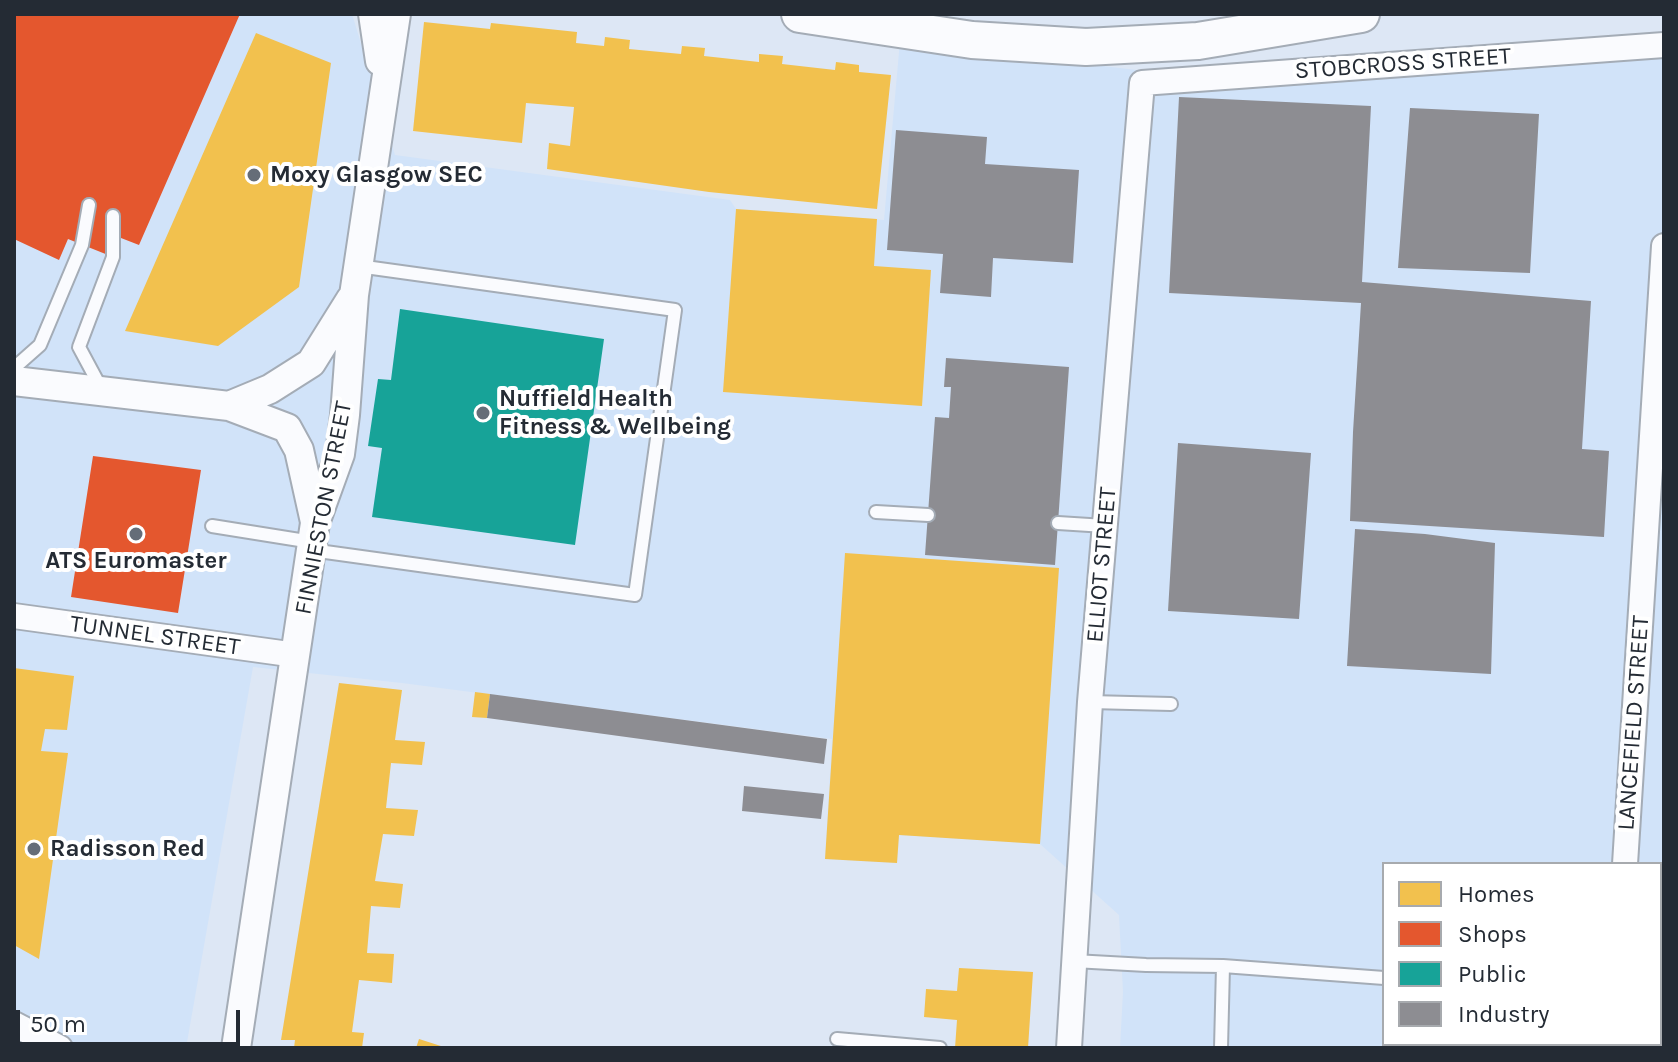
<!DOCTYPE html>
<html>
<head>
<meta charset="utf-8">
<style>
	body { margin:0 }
	#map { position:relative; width:1678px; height:1062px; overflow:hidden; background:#dde7f5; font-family:Karla,sans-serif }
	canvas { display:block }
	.frame { position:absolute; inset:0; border:16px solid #242b34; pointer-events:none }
	.legend { position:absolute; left:1382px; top:862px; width:280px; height:184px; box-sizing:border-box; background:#fff; border:2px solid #a7aaae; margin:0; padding:10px 14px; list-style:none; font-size:24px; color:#242b34 }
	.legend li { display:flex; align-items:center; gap:16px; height:40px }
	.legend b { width:40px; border:2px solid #a7aaae }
	.scale { position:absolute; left:16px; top:1010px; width:224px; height:36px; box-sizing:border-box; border:4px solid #242b34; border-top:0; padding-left:10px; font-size:24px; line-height:28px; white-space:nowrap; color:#242b34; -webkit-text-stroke:6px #fff; paint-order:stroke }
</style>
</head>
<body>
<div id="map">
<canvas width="1678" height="1062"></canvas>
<div class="frame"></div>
<ul class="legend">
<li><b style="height:22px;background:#f2c14e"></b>Homes</li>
<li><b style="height:22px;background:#e4572e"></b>Shops</li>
<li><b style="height:22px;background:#17a398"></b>Public</li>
<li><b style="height:22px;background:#8d8d92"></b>Industry</li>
</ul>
<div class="scale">50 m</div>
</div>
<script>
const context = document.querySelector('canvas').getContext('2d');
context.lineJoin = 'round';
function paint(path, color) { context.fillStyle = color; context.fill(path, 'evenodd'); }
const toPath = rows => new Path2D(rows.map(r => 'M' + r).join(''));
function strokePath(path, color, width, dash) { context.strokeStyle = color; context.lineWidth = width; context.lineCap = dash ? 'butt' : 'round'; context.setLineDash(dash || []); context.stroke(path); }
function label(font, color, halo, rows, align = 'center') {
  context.font = font + ' Karla,sans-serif'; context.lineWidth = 8; context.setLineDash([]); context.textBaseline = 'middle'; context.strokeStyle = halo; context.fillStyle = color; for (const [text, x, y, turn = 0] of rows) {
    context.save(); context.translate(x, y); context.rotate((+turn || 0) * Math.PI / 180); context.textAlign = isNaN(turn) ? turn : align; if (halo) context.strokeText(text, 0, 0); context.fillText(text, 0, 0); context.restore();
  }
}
paint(toPath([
	[14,14,352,14,395,155,730,200,736,209,884,220,900,41,1136,70,1664,52,1664,1048,1120,1048,1123,992,1119,915,1040,844,899,835,897,863,825,859,832,739,402,683,253,667,186,1048,14,1048],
	[1384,864,1660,864,1660,1044,1384,1044]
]), '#d1e3f9');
paint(toPath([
	[424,22,490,29,491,23,577,32,576,43,604,46,605,37,630,40,629,49,681,54,682,46,705,48,704,56,759,62,759,54,783,56,782,64,835,70,836,62,859,65,859,72,891,75,877,209,709,192,547,169,549,143,570,146,574,107,526,103,522,143,413,131],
	[256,33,331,63,299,287,218,346,125,331],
	[736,209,877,219,874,266,931,270,922,406,723,392],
	[845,553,1059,568,1040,844,899,835,897,863,825,859],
	[14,668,74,676,67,730,45,729,41,751,68,753,39,959,14,945],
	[339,683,402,690,395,740,425,742,422,765,391,763,386,808,418,810,414,836,383,834,375,881,403,884,400,908,371,906,367,953,394,954,392,983,359,980,352,1032,364,1033,362,1048,294,1048,295,1040,281,1040],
	[475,692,490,694,487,718,472,717],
	[959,968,1033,972,1028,1048,955,1048,957,1020,924,1017,926,989,957,991],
	[419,1039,444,1047,444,1048,416,1048]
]), '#f2c14e');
paint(toPath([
	[14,14,240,14,139,245,121,238,113,257,68,239,59,260,14,239],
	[93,456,201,470,178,613,71,597]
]), '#e4572e');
paint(toPath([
	[400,309,604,339,575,545,372,517,382,448,368,446,378,379,391,380]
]), '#17a398');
paint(toPath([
	[1179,97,1371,106,1362,282,1591,301,1582,449,1609,451,1604,537,1350,521,1353,432,1361,303,1169,293],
	[1410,108,1539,114,1530,273,1398,268],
	[896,130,987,137,985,164,1079,170,1073,263,993,258,991,297,940,293,943,254,887,250],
	[946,358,1069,367,1055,565,925,555,935,417,949,418,951,387,944,387],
	[1178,443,1311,453,1299,619,1168,611],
	[1355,529,1425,534,1495,543,1491,674,1347,666],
	[490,694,827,739,824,764,487,718],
	[744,786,824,794,821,819,742,811]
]), '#8d8d92');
const service = toPath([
	[14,368,40,345,82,245,89,205],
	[101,388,79,347,113,257,113,216],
	[876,512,928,515],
	[1058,523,1105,526],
	[212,526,312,542],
	[311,550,635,595,675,310,358,266],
	[1090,702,1171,704],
	[1074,961,1146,965,1223,966,1384,978],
	[837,1039,940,1048],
	[1221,1048,1223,966]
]);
const minor = toPath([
	[14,616,296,655],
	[1625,864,1664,246],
	[14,1024,60,1048],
	[1069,1048,1090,702,1142,83,1664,45],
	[1614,1048,1614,1044]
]);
const tertiary = toPath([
	[373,14,380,61],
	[14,381,229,406,287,428,299,450,315,522],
	[229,406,270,389,311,363,351,299],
	[236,1048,315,523,340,454,345,415,354,295,396,14]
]);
const primary = toPath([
	[800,14,972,40,1086,47,1198,41,1361,14]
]);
strokePath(service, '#a4acb6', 16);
strokePath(minor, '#a4acb6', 28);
strokePath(tertiary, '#a4acb6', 32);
strokePath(primary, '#a4acb6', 40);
strokePath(service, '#fafbfe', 12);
strokePath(minor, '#fafbfe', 24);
strokePath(tertiary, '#fafbfe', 28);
strokePath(primary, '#fafbfe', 36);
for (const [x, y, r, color] of [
	[254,175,8,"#656d78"],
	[483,413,8,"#656d78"],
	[136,534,8,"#656d78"],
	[34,849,8,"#656d78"]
]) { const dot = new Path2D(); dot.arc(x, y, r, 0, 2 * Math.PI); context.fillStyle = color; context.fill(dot); strokePath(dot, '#fff', 3); }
label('24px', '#242b34', '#fff', [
	["STOBCROSS STREET",1403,64,-4],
	["FINNIESTON STREET",324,508,-79],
	["ELLIOT STREET",1102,565,-85],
	["TUNNEL STREET",155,636,8],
	["LANCEFIELD STREET",1634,723,-86]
]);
label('bold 24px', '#242b34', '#fff', [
	["Moxy Glasgow SEC",270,175],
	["Nuffield Health",499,399],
	["Fitness & Wellbeing",499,427],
	["ATS Euromaster",136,561,"center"],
	["Radisson Red",50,849]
], 'left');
</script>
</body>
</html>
